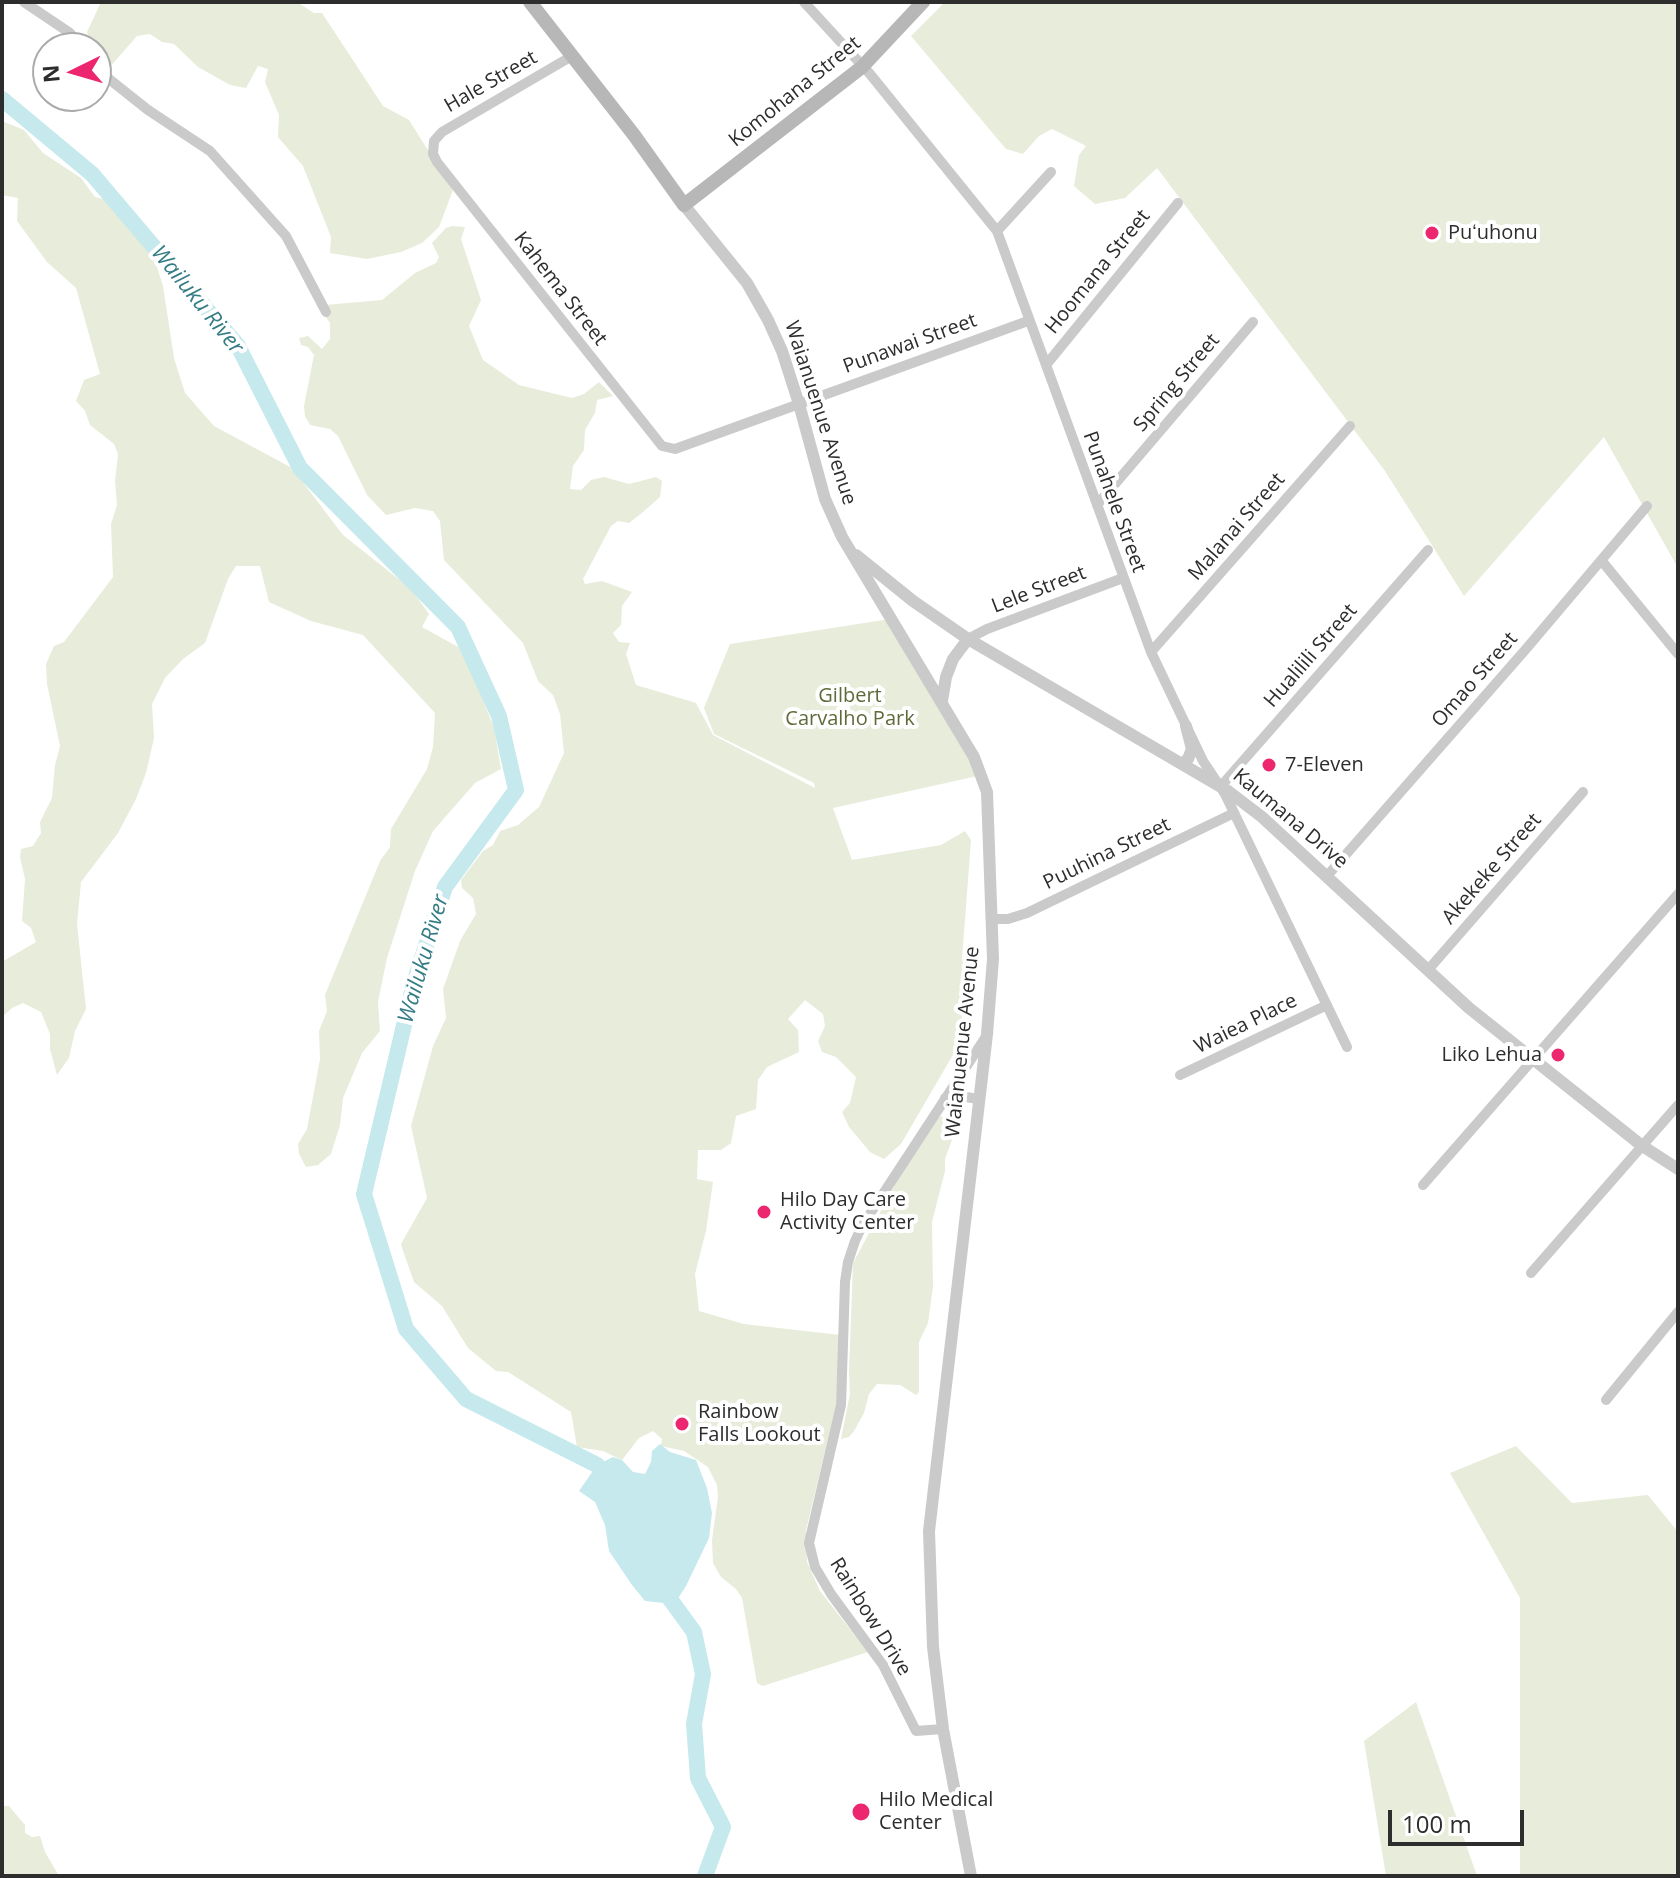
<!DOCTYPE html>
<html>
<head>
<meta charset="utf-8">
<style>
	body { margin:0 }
	#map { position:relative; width:1680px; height:1878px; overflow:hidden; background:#fff; font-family:"Open Sans",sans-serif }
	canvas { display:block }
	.frame { position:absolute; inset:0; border:4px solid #2d2d2d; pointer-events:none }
	.north { position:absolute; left:32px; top:32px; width:80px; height:80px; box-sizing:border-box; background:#fff; border:2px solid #ababab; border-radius:50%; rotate:265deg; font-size:22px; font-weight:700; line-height:32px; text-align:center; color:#2d2d2d }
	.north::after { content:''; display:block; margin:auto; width:28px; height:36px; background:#ec276f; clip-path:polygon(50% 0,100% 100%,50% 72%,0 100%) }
	.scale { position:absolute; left:1388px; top:1810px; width:136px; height:36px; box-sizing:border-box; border:4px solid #2d2d2d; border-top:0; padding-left:10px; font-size:24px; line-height:28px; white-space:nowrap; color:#2d2d2d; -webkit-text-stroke:6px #fff; paint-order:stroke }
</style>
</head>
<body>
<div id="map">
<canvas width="1680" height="1878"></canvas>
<div class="frame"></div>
<div class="north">N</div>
<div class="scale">100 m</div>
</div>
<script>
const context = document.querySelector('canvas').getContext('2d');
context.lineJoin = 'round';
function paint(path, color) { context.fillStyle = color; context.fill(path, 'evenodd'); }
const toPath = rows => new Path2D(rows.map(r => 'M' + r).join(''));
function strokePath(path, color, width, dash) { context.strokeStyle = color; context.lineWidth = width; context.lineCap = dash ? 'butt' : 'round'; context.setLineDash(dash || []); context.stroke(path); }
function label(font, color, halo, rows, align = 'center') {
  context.font = font + ' "Open Sans",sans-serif'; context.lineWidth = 8; context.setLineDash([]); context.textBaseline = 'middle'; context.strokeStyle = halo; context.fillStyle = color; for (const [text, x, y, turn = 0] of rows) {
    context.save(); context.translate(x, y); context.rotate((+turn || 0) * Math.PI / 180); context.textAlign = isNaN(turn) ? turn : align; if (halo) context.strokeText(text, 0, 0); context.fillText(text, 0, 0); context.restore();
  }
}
paint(toPath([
	[101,2,297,2,314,13,322,13,383,106,409,120,453,190,439,227,422,243,401,252,367,259,330,253,331,237,303,166,278,137,279,115,265,82,268,69,258,66,246,88,230,85,198,67,174,44,162,42,150,34,137,36,109,68,89,40,87,32],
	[945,2,1678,2,1678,568,1604,437,1464,596,1385,471,1157,168,1125,198,1095,204,1074,186,1079,155,1086,146,1052,129,1039,136,1023,154,1006,149,911,36],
	[2,121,24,130,43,153,81,178,95,197,107,200,134,231,155,261,163,286,174,358,185,393,214,426,292,468,343,535,411,589,429,614,422,627,460,648,466,656,494,728,501,769,475,783,433,831,415,871,387,958,378,1002,380,1031,362,1053,343,1098,340,1125,331,1154,318,1165,306,1167,299,1154,298,1144,307,1129,320,1059,319,1031,327,1011,325,995,380,861,390,847,391,829,427,769,433,747,435,713,363,635,311,621,269,602,260,566,236,566,228,579,205,643,183,659,165,678,152,704,154,738,146,773,136,799,118,833,81,882,77,924,86,1009,75,1031,69,1058,57,1075,50,1049,50,1034,41,1012,23,1003,12,1008,2,1017,2,962,36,942,31,928,22,921,25,879,20,857,21,849,33,846,41,833,40,822,52,798,55,765,60,746,47,684,46,664,54,646,64,642,113,577,111,524,117,505,115,481,118,454,114,444,90,425,85,411,76,401,84,380,100,374,76,288,47,262,17,221,18,198,2,195],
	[452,226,465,227,461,239,481,300,469,326,483,360,519,385,572,398,584,394,599,382,613,396,597,400,595,413,585,430,584,450,573,466,570,489,581,490,591,480,604,477,629,484,656,477,662,481,660,497,643,512,629,523,618,521,611,526,583,579,585,584,602,581,632,592,622,606,621,625,613,633,619,642,630,643,626,654,636,685,696,703,713,735,815,788,814,783,714,734,704,708,730,644,890,619,982,775,833,808,852,860,941,845,965,831,971,840,962,959,973,999,962,1015,961,1041,901,1144,884,1159,870,1152,849,1127,842,1112,850,1103,856,1077,836,1057,822,1052,818,1041,825,1026,823,1014,805,1000,788,1019,798,1030,799,1052,767,1067,758,1080,756,1109,736,1116,731,1143,721,1150,698,1150,697,1179,713,1182,706,1231,695,1274,699,1311,744,1324,840,1335,836,1406,806,1530,807,1562,820,1591,868,1652,763,1686,757,1683,742,1598,736,1589,721,1577,713,1563,712,1540,718,1497,717,1485,708,1467,684,1451,661,1446,662,1439,653,1431,639,1438,622,1460,603,1451,577,1447,571,1412,508,1372,496,1371,468,1348,442,1306,414,1282,402,1248,401,1244,427,1198,411,1126,433,1046,446,1018,443,989,460,941,476,914,473,898,462,888,461,880,483,851,493,845,500,831,518,825,539,807,564,753,560,714,553,695,538,681,523,643,444,560,440,521,433,511,415,508,386,515,367,495,338,436,330,429,310,425,305,416,304,406,314,355,308,347,301,345,299,338,308,336,322,349,330,339,330,323,323,313,325,305,382,300,415,273,436,263,439,257,432,243,446,228],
	[941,1116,948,1120,952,1140,945,1159,945,1171,932,1222,933,1287,928,1323,919,1342,919,1392,916,1395,900,1385,877,1384,869,1394,864,1413,854,1431,849,1437,841,1439,850,1394,849,1372,853,1263,898,1179,935,1121],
	[1516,1446,1572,1503,1648,1495,1678,1532,1678,1876,1520,1876,1520,1598,1450,1473],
	[1416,1702,1477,1876,1386,1876,1364,1741],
	[2,1806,9,1806,25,1825,25,1833,32,1837,40,1836,45,1852,59,1876,2,1876]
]), '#e8ecda');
paint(toPath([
	[660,1444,670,1452,696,1460,707,1488,712,1513,709,1538,686,1586,679,1597,664,1603,645,1601,632,1585,609,1551,605,1525,595,1502,579,1491,597,1465,613,1457,622,1460,633,1472,645,1474,651,1462,652,1451]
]), '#c5e9ec');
strokePath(toPath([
	[2,99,92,174,238,346,300,468,458,627,499,716,516,790,445,887,414,983,364,1194,406,1329,466,1399,597,1465,610,1482],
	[663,1579,670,1599,694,1632,703,1674,694,1724,698,1778,723,1827,705,1876]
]), '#c5e9ec', 16);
strokePath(toPath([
	[24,2,70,33,83,48],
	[804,2,870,74,997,231,1151,652,1203,761,1225,794,1347,1047],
	[572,56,442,132,434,141,433,154,437,162,662,446,675,449,1028,321],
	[96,65,104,75,148,110,210,151,286,236,326,312],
	[997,231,1051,172],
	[1046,365,1178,203],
	[1097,505,1253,322],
	[1601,560,1678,654],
	[968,639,987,629,1123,578],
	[1151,652,1350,426],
	[1221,786,1428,550],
	[1327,876,1526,649,1647,506],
	[993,919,1008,919,1027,913,1234,813],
	[1428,970,1583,792],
	[1180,1075,1327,1005],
	[945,1098,954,1095,978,1099],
	[1423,1185,1678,894],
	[1531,1273,1678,1105],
	[1606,1400,1678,1312],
	[943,1729,916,1731,883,1665,831,1594,815,1567,809,1543,841,1405,845,1282,848,1262,855,1241,862,1226,987,1035]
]), '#cacaca', 10);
strokePath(toPath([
	[684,205,747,283,768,320,782,351,799,404,825,499,842,537,974,757,987,792,993,959,987,1034,929,1531,933,1647,943,1729,971,1876],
	[856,555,913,601,968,639,1228,791,1262,817,1469,1008,1641,1145,1678,1169],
	[942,701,946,677,953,659,968,639],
	[1183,763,1188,759,1192,749,1186,726]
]), '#cacaca', 12);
strokePath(toPath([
	[530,2,634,135,684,205,862,67,923,2]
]), '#b7b7b7', 14);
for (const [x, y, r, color] of [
	[1432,233,8,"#ec276f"],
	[1269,765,8,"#ec276f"],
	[1558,1055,8,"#ec276f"],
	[764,1212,8,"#ec276f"],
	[682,1424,8,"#ec276f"],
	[861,1812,10,"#ec276f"]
]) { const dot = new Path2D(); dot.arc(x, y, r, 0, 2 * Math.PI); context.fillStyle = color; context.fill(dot); strokePath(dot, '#fff', 3); }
label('20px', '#2d2d2d', '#fff', [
	["Hale Street",491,82,-30],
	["Komohana Street",795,92,-39],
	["Hoomana Street",1098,272,-51],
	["Kahema Street",560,289,52],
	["Punawai Street",910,344,-20],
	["Spring Street",1177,383,-50],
	["Waianuenue Avenue",820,413,72],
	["Punahele Street",1114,502,70],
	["Malanai Street",1237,527,-49],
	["Lele Street",1039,590,-21],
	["Hualilili Street",1311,656,-49],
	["Omao Street",1475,680,-49],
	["Kaumana Drive",1290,819,40],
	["Puuhina Street",1107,854,-26],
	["Akekeke Street",1492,869,-49],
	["Waiea Place",1246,1024,-26],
	["Waianuenue Avenue",963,1042,-84],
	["Rainbow Drive",870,1617,58]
]);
label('20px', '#2d2d2d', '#fff', [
	["Puʻuhonu",1448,233],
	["7-Eleven",1285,765],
	["Liko Lehua",1542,1055,"right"],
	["Hilo Day Care",780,1200],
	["Activity Center",780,1223],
	["Rainbow",698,1412],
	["Falls Lookout",698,1435],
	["Hilo Medical",879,1800],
	["Center",879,1823]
], 'left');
label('20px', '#5e6a39', '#fff', [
	["Gilbert",850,696],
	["Carvalho Park",850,719]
]);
label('italic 22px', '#347d85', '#fff', [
	["Wailuku River",197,300,51],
	["Wailuku River",424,959,-74]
]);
</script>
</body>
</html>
